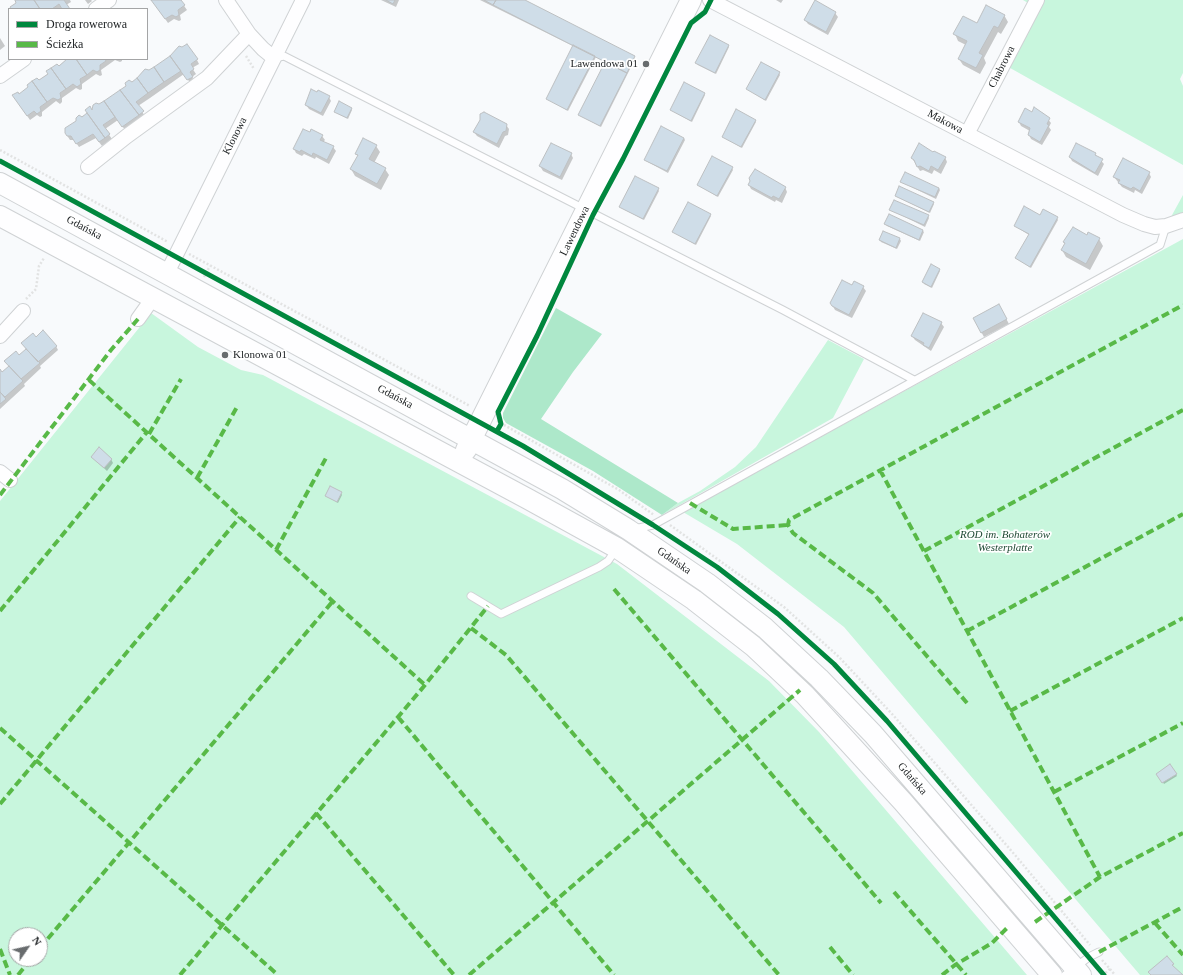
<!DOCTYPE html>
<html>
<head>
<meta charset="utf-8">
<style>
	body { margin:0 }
	#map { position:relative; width:1183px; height:975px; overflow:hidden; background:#f8fafc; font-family:"Times New Roman",serif }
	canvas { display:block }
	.legend { position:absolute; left:8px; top:8px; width:140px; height:52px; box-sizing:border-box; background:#fff; border:1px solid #a4a5a6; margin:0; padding:5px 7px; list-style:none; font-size:12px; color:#1b1f21 }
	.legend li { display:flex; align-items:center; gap:8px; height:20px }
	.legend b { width:20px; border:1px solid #a4a5a6 }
	.north { position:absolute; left:8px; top:927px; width:40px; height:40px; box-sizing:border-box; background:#fff; border:1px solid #a4a5a6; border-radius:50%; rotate:56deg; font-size:11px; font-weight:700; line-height:16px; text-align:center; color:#1b1f21 }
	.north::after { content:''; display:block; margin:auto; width:14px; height:18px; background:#686c6e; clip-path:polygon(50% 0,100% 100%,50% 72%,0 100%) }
</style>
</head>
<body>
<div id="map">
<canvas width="1183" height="975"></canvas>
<ul class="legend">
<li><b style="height:5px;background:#00873e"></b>Droga rowerowa</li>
<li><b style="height:5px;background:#58b947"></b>Ścieżka</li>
</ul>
<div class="north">N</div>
</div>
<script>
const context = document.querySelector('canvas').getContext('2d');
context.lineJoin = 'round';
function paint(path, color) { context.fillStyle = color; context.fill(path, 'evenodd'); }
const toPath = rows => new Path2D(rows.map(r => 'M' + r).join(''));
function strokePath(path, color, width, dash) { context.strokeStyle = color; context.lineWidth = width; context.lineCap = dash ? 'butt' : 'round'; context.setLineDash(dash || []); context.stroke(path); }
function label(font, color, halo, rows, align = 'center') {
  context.font = font + ' "Times New Roman",serif'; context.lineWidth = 3.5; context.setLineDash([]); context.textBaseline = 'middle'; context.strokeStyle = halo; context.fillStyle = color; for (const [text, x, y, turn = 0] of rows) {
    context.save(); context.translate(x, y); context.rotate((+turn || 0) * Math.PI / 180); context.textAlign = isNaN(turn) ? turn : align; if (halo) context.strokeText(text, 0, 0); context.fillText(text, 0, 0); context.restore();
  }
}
paint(toPath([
	[1023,0,1183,0,1183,73,1180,79,1183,86,1183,165,1003,64,1033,6],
	[1183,195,1183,220,1166,226],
	[1183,239,1183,975,1140,975,844,627,737,544,683,512],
	[151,313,198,347,241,370,263,375,617,564,769,681,819,732,1027,975,0,975,0,501],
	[16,935,40,935,40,959,16,959],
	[828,340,864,359,833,418,662,515,678,503,700,491,735,467,756,447]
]), '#c8f6dd');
paint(toPath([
	[556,308,602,334,573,372,541,419,678,503,662,515,593,471,506,423,503,418,503,413]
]), '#ade8ca');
paint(toPath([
	[17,0,70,0,71,2,66,5,69,9,12,9,18,3],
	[85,0,91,0,92,1,88,4],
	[152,0,180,0,187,10,180,15,181,20,179,21,174,19,168,23],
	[381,0,399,0,396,7],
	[480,0,523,0,634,57,635,59,601,127,579,115,606,63,596,57,568,111,547,98,573,46],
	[776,0,783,0,781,3],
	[835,13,838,17,828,35,808,24,805,20],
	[1004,15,1008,22,1001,34,998,32,984,58,986,63,980,74,963,65,959,59,966,45,958,41,955,34],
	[0,38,5,46,0,50],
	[728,45,729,47,716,74,698,65,697,63],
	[68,59,122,59,122,61,120,62,115,60,101,70,102,75,100,76,96,74,82,84,82,89,80,90,76,88,62,98,62,102,60,104,56,101,42,112,42,116,40,117,37,115,30,120,16,100,19,95],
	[197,60,199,64,192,68,196,74,192,77,194,81,191,84,184,74,150,98,138,106,145,116,125,130,118,120,105,129,112,139,102,146,96,138,79,147,74,140,70,140,68,137,66,133,77,122,77,118,93,112,149,71],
	[779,73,780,75,766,101,748,89],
	[704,93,705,95,692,122,671,110],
	[329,97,331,101,323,116,309,109,306,105],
	[351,109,352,110,348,119,335,112],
	[1035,109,1043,113,1051,123,1049,127,1051,130,1042,145,1031,139,1029,135,1030,131,1021,126,1019,122,1032,113],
	[755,120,756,122,742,148,723,137],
	[506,125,509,129,508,135,505,136,499,148,477,136,474,132],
	[310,133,322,136,325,140,323,142,333,147,336,151,329,164,316,157,315,159,304,154,302,156,296,153,294,149],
	[684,138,685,140,668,173,646,161,645,160],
	[919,144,930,151,945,157,947,162,941,174,934,170,932,174,923,170,920,171,912,158],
	[376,146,380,152,374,163,385,169,389,175,381,190,355,176,351,169,358,157,356,154],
	[571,154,573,158,562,180,543,171,540,166],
	[1095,154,1104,164,1098,176,1072,161,1070,157],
	[732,168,733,170,718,197,698,185],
	[756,171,785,187,787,192,782,203,776,200,775,202,751,189,749,185],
	[1149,173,1151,177,1142,194,1135,190,1134,193,1122,187,1114,177],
	[901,182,939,188,940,190,936,199],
	[658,189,659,191,644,220,620,207],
	[896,196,933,203,934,204,930,213],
	[891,210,928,216,929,218,925,227],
	[710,215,711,216,696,245,673,232],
	[889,215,923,231,924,232,920,241,887,226,885,224],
	[1040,216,1057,218,1058,220,1031,268,1016,258,1029,235,1015,226],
	[884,232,900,239,901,241,897,249,881,242,880,240],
	[1087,237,1099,239,1103,246,1090,270,1066,257,1062,250,1065,244,1064,242],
	[939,269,940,271,932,288,924,284,923,282],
	[852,287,863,287,866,291,852,318,835,310,831,303],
	[999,305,1009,324,984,337,974,319],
	[941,323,944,327,931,351,915,340,912,336],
	[36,338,56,346,58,350,40,366,41,368,24,384,25,386,0,409,0,371,2,374,10,367,6,361,19,356,27,350,22,343],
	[92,457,111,459,113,463,107,471],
	[341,493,342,495,338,503,326,496],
	[1170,766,1177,776,1164,784,1158,774]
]), '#0003');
const building = toPath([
	[15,0,34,0,40,9,11,9,10,7,16,3,15,0],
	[34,0,64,0,70,9,62,9,59,4,52,9,40,9,34,0],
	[151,0,181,0,185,5,178,10,179,15,176,17,172,15,165,19,151,0],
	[386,0,395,0,393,4,386,0],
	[484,0,496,0,493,5,484,0],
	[496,0,525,0,635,56,627,73,493,5,496,0],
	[815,0,836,12,826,32,804,20,815,0],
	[986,5,1005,15,998,28,994,26,979,53,983,55,976,68,958,59,967,41,953,34,963,16,977,23,986,5],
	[710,35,729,45,715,73,695,63,710,35],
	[187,44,198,59,191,64,194,69,190,72,193,77,187,80,170,56,179,46,182,47,187,44],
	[573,45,595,56,567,110,546,99,573,45],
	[170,56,181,71,164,82,154,67,170,56],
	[67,59,76,59,87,75,80,79,81,84,77,87,73,84,66,89,51,68,57,64,59,66,67,59],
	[76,59,105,59,106,61,100,65,100,70,97,72,93,70,87,75,76,59],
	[605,62,627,73,600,126,578,115,605,62],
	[761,62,780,72,765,100,746,89,761,62],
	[154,67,164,82,148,93,137,78,145,69,149,70,154,67],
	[51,68,66,89,60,93,61,98,58,100,53,98,47,102,32,81,37,78,39,80,48,74,46,71,51,68],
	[137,78,148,93,136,102,144,111,139,115,120,90,126,86,125,83,129,80,132,82,137,78],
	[32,81,47,102,40,107,41,111,37,114,34,111,27,116,12,95,18,92,19,94,28,87,27,85,32,81],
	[684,82,705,93,691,121,670,110,684,82],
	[311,89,317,92,318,90,330,96,321,113,305,105,311,89],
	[120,90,139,115,122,127,104,101,120,90],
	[104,101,115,117,103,125,110,134,105,138,85,110,90,106,92,110,93,105,96,103,99,104,104,101],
	[339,101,352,108,347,118,334,112,339,101],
	[1034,107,1050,118,1047,124,1049,125,1040,142,1028,135,1030,128,1018,122,1025,108,1032,112,1034,107],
	[736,109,756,120,741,147,722,137,736,109],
	[484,112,507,124,506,131,503,132,497,144,473,132,480,120,480,114,484,112],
	[87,113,105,138,99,142,93,134,76,144,71,136,67,136,65,133,65,128,76,121,76,118,79,115,82,117,87,113],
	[661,126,684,138,667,171,644,160,661,126],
	[303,129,310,132,311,129,323,135,320,140,334,146,327,160,313,153,312,156,301,150,300,152,293,149,303,129],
	[363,138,377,145,369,159,386,168,377,184,350,169,358,155,355,154,363,138],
	[551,143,572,153,560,177,539,166,551,143],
	[919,143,933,152,934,151,946,157,938,170,931,166,929,171,920,166,917,167,914,160,911,158,919,143],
	[1076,143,1096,153,1095,155,1103,159,1095,173,1069,157,1076,143],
	[712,156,733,167,717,196,697,185,712,156],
	[1123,158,1150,172,1140,191,1133,187,1131,189,1118,183,1120,180,1113,177,1123,158],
	[755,169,786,187,779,199,773,196,772,198,748,185,750,181,749,178,755,169],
	[905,172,939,188,935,197,900,182,905,172],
	[635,176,659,188,643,219,619,207,635,176],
	[899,186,934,202,929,212,895,196,899,186],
	[894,200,929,215,924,225,889,210,894,200],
	[688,202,711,214,695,244,672,232,688,202],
	[1024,206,1040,215,1043,209,1058,217,1030,267,1015,258,1029,234,1014,226,1024,206],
	[889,214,923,230,919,240,884,224,889,214],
	[1073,227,1087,235,1088,232,1100,238,1086,264,1061,250,1065,243,1063,242,1073,227],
	[883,231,900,238,896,248,879,240,883,231],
	[931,264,940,269,931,287,922,282,931,264],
	[842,280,852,285,854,281,864,286,849,315,832,306,830,303,842,280],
	[999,304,1007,319,981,333,973,318,999,304],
	[923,313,942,322,929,348,923,345,924,343,911,336,923,313],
	[43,330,57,346,38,362,21,343,33,333,36,337,43,330],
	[26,349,40,363,21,379,4,361,16,351,19,355,26,349],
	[9,366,23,381,5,397,0,392,0,369,2,372,9,366],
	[0,392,6,399,0,404,0,392],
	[99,447,112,459,104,468,91,457,99,447],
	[330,486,342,492,337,502,325,496,330,486],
	[1170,764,1177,774,1162,783,1156,774,1170,764],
	[1167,956,1174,964,1172,965,1183,975,1151,975,1148,972,1167,956]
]);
paint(building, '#cfdde8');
strokePath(building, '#bdc0c2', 1);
const lane = toPath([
	[274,58,284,56,783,310,914,380],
	[634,529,653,525,1160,245,1166,226],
	[471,596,501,614,599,567,608,561,617,548],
	[1065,975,1089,957,1099,952]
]);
const street = toPath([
	[226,0,249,34,263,49,274,58],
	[710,0,1123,215,1144,224,1155,227,1166,226,1183,220],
	[96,9,109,0],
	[0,76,24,59],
	[967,134,1037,0],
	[88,167,127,136,207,78,249,34],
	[167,273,303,0],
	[138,319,153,298],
	[0,336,23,311],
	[0,472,10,480]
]);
const secondary = toPath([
	[0,183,562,489,629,530,707,583,765,628,819,678,873,734,1081,975],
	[0,216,528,499,617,548,694,600,753,646,805,695,903,802,1052,975],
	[466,450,691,0]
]);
strokePath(lane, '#cfd2d4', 9);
strokePath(street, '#cfd2d4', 16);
strokePath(secondary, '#cfd2d4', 22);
strokePath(toPath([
	[246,56,254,69],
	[0,150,168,242],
	[189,254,470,406],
	[204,277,210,266],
	[26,299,36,289,39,266,44,258],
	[497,421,619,490,654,515],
	[670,525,784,607,839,657,893,715,1015,855,1090,945],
	[1102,960,1110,969,1103,975],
	[1110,969,1115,975]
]), '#e2e3e3', 2.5, [2, 2]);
strokePath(lane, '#fefeff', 7);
strokePath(street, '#fefeff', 14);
strokePath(secondary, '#fefeff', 20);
strokePath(toPath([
	[89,380,425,685],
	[149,434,181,379],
	[880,470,1100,877],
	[197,478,237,407],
	[0,495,111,350,138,319],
	[690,503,733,529,788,525],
	[276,550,326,458],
	[924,551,1183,410],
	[614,589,881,903],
	[0,611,147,432],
	[471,628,506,655,779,975],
	[967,631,1183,514],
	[967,703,873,593,793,533,788,525,789,520,1183,305],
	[1010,711,1183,618],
	[398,717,614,975],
	[0,728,278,975],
	[1054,792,1183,723],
	[0,804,240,517],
	[316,813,454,975],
	[894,892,966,975],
	[1035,922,1100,877,1183,833],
	[1155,923,1183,955],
	[830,947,853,975],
	[40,948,333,601],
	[0,949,10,975],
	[1099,952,1183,907],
	[18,975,31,959],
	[180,975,425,685,488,606],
	[469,975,800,690],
	[942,975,955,965,992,943,1009,926]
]), '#58b947', 4, [8, 4]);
strokePath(toPath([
	[0,161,523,446,653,525,717,567,778,614,834,664,887,721,1104,975],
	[497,431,501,424,498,412,537,336,593,215,623,159,691,23,705,12,711,0]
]), '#00873e', 5);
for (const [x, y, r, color] of [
	[646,64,4,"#686c6e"],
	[225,355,4,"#686c6e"]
]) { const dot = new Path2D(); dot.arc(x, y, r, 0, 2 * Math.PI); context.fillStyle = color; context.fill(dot); strokePath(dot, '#fff', 1.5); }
label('11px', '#1b1f21', '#fff', [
	["Lawendowa 01",638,64],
	["Klonowa 01",233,355,"left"]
], 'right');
label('11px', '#1b1f21', '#fff', [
	["Chabrowa",1002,67,-63],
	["Makowa",945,122,28],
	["Klonowa",235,136,-63],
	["Gdańska",84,228,28],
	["Lawendowa",575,231,-64],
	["Gdańska",395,397,28],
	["Gdańska",674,561,35],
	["Gdańska",912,779,49]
]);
label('italic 11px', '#1f4a34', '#fff', [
	["ROD im. Bohaterów",1005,535],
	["Westerplatte",1005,548]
]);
</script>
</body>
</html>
